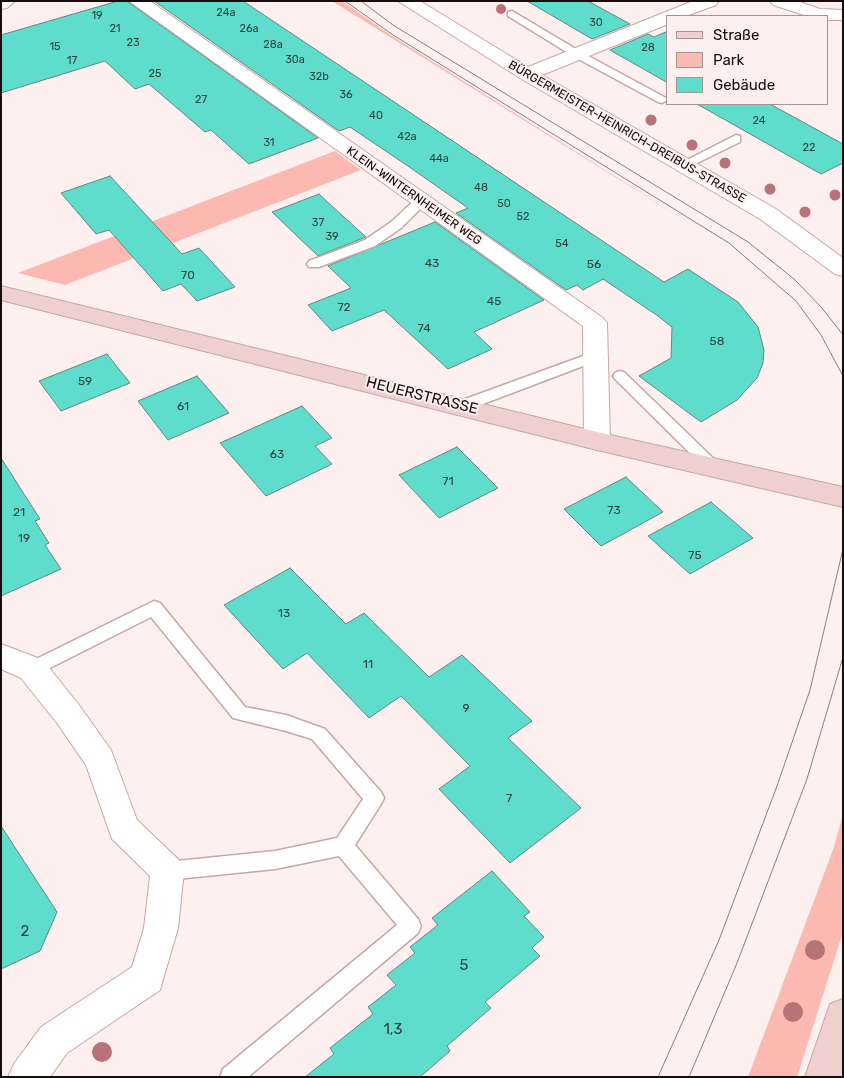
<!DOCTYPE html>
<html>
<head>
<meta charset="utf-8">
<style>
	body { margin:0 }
	#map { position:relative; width:844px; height:1078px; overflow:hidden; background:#fef0ef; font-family:Rubik,sans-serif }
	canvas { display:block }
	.frame { position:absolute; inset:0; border:2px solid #180d0c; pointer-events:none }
	.legend { position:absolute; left:666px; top:15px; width:162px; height:90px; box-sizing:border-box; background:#fef0ef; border:1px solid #a29594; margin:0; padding:6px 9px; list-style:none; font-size:15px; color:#180d0c }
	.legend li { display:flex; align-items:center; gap:10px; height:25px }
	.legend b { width:25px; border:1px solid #a29594 }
</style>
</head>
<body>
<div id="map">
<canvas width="844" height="1078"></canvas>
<div class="frame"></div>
<ul class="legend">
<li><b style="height:6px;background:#efd0ce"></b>Straße</li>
<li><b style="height:14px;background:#fbb9b2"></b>Park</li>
<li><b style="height:14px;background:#5fddcc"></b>Gebäude</li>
</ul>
</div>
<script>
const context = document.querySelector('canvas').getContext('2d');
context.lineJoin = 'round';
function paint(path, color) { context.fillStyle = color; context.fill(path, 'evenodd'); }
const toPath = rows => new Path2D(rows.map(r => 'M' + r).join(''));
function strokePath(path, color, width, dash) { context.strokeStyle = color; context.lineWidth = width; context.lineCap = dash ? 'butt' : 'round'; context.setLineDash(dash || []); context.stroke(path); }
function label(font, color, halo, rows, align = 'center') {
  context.font = font + ' Rubik,sans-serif'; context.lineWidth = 4; context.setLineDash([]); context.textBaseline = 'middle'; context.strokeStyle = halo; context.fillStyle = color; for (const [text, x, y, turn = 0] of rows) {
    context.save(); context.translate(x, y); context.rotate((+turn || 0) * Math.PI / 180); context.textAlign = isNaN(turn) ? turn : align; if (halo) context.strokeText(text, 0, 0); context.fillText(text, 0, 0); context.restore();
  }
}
paint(toPath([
	[332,1,342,1,392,36,707,234],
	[335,151,361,170,65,285,18,273],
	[843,814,843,932,797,1077,748,1077,834,847]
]), '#fbb9b2');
const building = toPath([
	[118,1,127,1,318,138,249,164,211,130,205,132,149,84,135,89,105,61,1,93,1,35,118,1],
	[154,1,243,1,664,282,688,269,738,302,758,327,764,350,763,363,757,378,737,400,701,422,639,376,671,358,672,327,658,316,603,279,583,290,577,285,566,290,456,213,468,208,405,164,350,127,339,131,154,1],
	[527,1,588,1,630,24,592,39,527,1],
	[668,31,668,83,610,50,648,34,654,37,668,31],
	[697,104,770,104,843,144,843,163,821,174,697,104],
	[110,176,182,254,199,248,235,287,197,301,181,284,163,291,109,230,96,234,61,193,110,176],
	[319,194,334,208,366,237,318,256,272,212,319,194],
	[435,222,544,300,474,332,492,349,448,369,384,310,332,331,308,305,351,288,328,266,435,222],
	[107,354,130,383,61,411,39,381,107,354],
	[197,376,229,413,168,440,138,401,197,376],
	[302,406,332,438,315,446,332,464,266,496,220,443,302,406],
	[457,447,498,488,439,518,399,475,457,447],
	[1,458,40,519,35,521,49,543,45,545,61,569,1,596,1,458],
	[626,477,663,512,601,546,564,509,626,477],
	[711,502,753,538,690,574,648,536,711,502],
	[290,568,346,624,364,613,429,677,462,655,532,721,508,738,581,808,510,863,439,789,470,766,401,696,369,718,307,653,283,669,224,605,290,568],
	[1,826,57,912,40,951,1,969,1,826],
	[492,871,530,912,524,916,544,937,532,948,540,956,485,1002,491,1008,447,1046,450,1051,420,1077,305,1077,334,1054,330,1048,373,1014,368,1007,396,985,387,975,415,953,410,947,438,925,432,918,492,871]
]);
paint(building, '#5fddcc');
strokePath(building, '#658580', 1);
const lane = toPath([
	[512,11,581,52,666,98,668,100,662,103,658,102,573,56,508,16,508,12,512,11],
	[736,135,740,136,740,142,687,168,679,168,677,165,736,135],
	[421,197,425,198,427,201,425,204,401,228,375,246,319,267,309,267,307,264,309,261,365,240,391,222,417,198,421,197],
	[594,352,599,354,601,357,599,360,467,410,462,411,455,406,457,402,594,352],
	[620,371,625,373,718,463,721,467,718,471,708,471,615,379,613,376,615,373,620,371],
	[154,601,160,603,245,707,286,715,325,729,381,792,384,798,381,804,355,845,418,919,421,926,418,933,248,1077,220,1077,223,1069,397,925,339,856,275,869,167,880,160,877,157,871,160,865,167,862,275,851,337,838,363,799,312,739,286,731,233,718,151,617,38,674,32,676,26,674,23,669,26,664,154,601]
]);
const street = toPath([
	[1,1,15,1,7,8,1,9,1,1],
	[129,1,150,1,603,318,607,323,610,441,606,447,597,450,588,447,584,441,583,326,129,1],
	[398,1,420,1,528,67,693,1,719,1,716,5,686,16,668,16,668,24,542,75,776,209,843,258,843,276,835,274,760,219,520,78,398,1],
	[770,1,797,1,820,9,843,10,843,20,828,20,828,16,807,16,773,5,770,1],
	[1,644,43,660,79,705,111,750,137,820,179,860,184,871,178,928,160,990,67,1053,50,1077,8,1077,14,1064,41,1027,132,967,144,928,150,876,112,839,86,765,57,723,21,678,1,669,1,644]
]);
const secondary = toPath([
	[1,286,597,432,843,487,843,507,597,450,1,300,1,286],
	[843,999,843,1077,805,1077,830,1004,843,999]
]);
strokePath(lane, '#c6a7a3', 3);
strokePath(street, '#c6a7a3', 2);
strokePath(secondary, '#c6a7a3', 2);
paint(lane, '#fff');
paint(street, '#fff');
paint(secondary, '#efd0ce');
strokePath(toPath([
	[345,1,393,35,729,243,796,301,821,335,843,376],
	[361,1,393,25,748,242,794,279,822,308,843,335],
	[658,1077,719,940,777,786,810,690,843,549],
	[689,1077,737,963,807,779,843,657]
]), '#8b7e7d', 1);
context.fillStyle = '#b77377';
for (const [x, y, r] of [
	[501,9,5],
	[651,120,5.5],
	[692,145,5.5],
	[725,163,5.5],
	[770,189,5.5],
	[835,195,5.5],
	[805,212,5.5],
	[815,950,10],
	[793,1012,10],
	[102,1052,10]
]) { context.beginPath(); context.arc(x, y, r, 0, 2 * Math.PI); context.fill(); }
label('11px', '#2a413c', null, [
	["24a",226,13],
	["19",97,16],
	["30",596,23],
	["21",115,29],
	["26a",249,29],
	["23",133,43],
	["28a",273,45],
	["15",55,47],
	["28",648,48],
	["30a",295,60],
	["17",72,61],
	["25",155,74],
	["32b",319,77],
	["36",346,95],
	["27",201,100],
	["40",376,116],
	["24",759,121],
	["42a",407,137],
	["31",269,143],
	["22",809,148],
	["44a",439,159],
	["48",481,188],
	["50",504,204],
	["52",523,217],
	["37",318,223],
	["39",332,237],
	["54",562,244]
]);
label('12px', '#180d0c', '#fef0ef', [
	["BÜRGERMEISTER-HEINRICH-DREIBUS-STRASSE",627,132,30],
	["KLEIN-WINTERNHEIMER WEG",414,196,35]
]);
label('12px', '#2a413c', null, [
	["43",432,264],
	["56",594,265],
	["70",188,276],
	["45",494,302],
	["72",344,308],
	["74",424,329],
	["58",717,342],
	["59",85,382],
	["61",183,407],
	["63",277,455],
	["71",448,482],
	["73",614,511],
	["21",19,513],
	["19",24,539],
	["75",695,556],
	["13",284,614],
	["11",368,665],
	["9",466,709],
	["7",509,799]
]);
label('15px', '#180d0c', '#fef0ef', [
	["HEUERSTRASSE",422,396,14]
]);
label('15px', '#2a413c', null, [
	["2",25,932],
	["5",464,966],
	["1,3",393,1030]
]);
</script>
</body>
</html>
